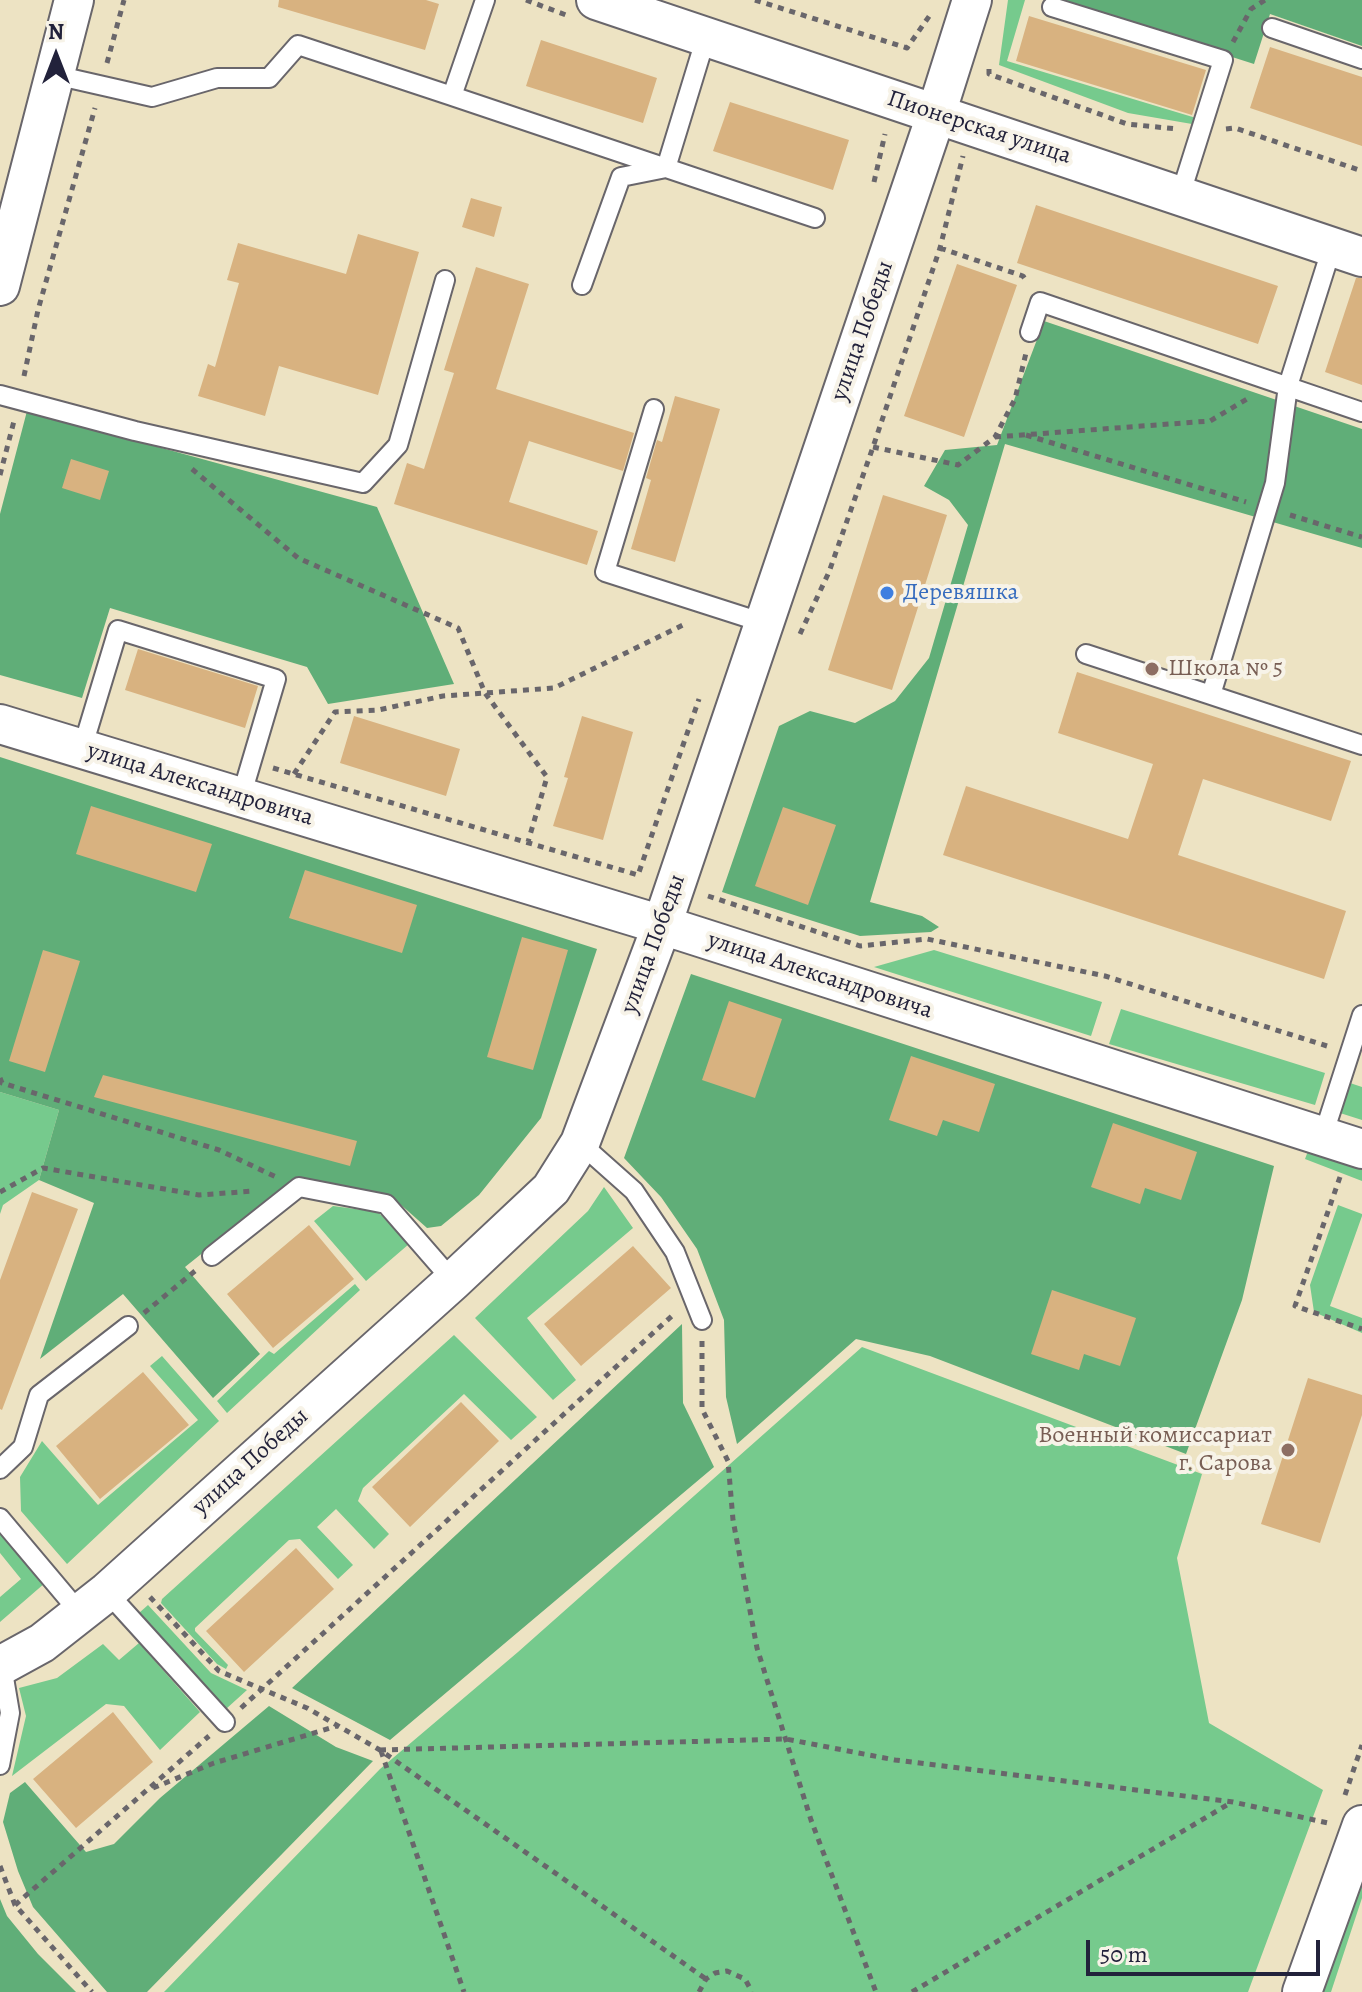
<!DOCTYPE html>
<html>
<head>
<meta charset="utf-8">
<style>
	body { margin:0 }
	#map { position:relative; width:1362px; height:1992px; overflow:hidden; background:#ede3c3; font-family:Alegreya,serif }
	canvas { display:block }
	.north { position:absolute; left:16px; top:16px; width:80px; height:80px; -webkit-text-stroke:6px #f7f3e8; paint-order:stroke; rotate:0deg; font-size:22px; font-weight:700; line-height:32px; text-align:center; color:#22223b }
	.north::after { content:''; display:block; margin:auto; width:28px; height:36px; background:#22223b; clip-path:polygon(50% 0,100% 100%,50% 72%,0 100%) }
	.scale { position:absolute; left:1086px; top:1940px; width:234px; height:36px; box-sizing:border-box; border:4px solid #22223b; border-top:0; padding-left:10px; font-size:24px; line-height:28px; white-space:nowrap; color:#22223b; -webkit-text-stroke:6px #f7f3e8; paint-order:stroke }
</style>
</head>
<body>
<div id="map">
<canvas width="1362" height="1992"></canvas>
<div class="north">N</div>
<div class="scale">50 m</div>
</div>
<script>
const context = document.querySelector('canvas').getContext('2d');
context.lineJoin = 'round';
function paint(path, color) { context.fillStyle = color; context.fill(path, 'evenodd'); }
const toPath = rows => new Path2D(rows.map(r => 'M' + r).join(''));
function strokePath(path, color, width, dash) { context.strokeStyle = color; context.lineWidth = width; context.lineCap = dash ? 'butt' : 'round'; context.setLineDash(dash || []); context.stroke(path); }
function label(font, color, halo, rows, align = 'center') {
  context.font = font + ' Alegreya,serif'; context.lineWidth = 8; context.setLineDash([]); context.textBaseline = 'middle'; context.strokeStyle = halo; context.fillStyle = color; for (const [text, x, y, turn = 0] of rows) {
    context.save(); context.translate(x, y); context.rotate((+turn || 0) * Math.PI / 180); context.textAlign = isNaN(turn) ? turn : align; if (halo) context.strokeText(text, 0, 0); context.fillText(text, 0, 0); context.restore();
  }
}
paint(toPath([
	[1008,0,1025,0,1007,61,1196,118,1192,124,1128,113,999,65],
	[934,950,1102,1002,1091,1036,874,967],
	[1121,1009,1325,1073,1315,1105,1109,1044],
	[1350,1083,1362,1087,1362,1120,1340,1113],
	[0,1092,59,1110,39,1180,3,1205,0,1214],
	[1313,1138,1362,1154,1362,1181,1305,1159],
	[604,1187,633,1228,527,1318,576,1380,553,1400,475,1318,588,1211],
	[1338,1205,1362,1214,1362,1216,1330,1306,1362,1318,1362,1333,1314,1312,1310,1285],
	[333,1206,378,1212,409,1244,366,1281,314,1221],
	[355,1284,360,1290,227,1413,217,1401,269,1351,274,1354],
	[454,1335,537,1417,511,1440,464,1394,363,1488,358,1501,389,1534,374,1549,336,1509,317,1527,353,1565,338,1579,300,1539,289,1540,195,1628,195,1631,228,1665,226,1669,217,1664,161,1603,162,1599],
	[862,1347,1202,1474,1177,1558,1209,1723,1323,1790,1248,1992,164,1992,380,1769,518,1652],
	[162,1356,219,1421,67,1564,21,1511,20,1477,42,1441,98,1505,198,1420,150,1366],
	[0,1533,45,1583,0,1622,0,1597,21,1579,0,1553],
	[148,1605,211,1673,247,1690,226,1709,139,1613],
	[139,1643,200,1712,160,1750,124,1706,106,1704,12,1776,26,1716,19,1688,57,1678,103,1644,119,1660],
	[1362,1859,1362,1898,1331,1992,1317,1992]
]), '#76ca8d');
paint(toPath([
	[1054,0,1362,0,1362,46,1270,14,1254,64],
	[1044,321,1362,429,1362,548,1005,444,870,902,922,916,939,927,931,932,860,936,722,892,779,726,810,711,855,723,895,701,929,658,968,525,949,500,924,486,945,450,997,445],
	[27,411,377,507,454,684,328,704,307,667,110,608,82,698,0,675,0,514],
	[0,757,597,949,541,1118,479,1195,441,1226,427,1228,391,1196,296,1178,185,1267,260,1354,213,1398,123,1294,40,1359,94,1203,39,1180,59,1110,0,1092],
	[691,974,1274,1166,1242,1300,1186,1454,930,1356,856,1339,737,1444,726,1397,724,1320,697,1249,661,1197,624,1158],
	[682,1324,683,1403,714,1467,390,1740,292,1688],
	[269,1706,336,1747,373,1761,147,1992,107,1992,33,1907,18,1871,3,1822,10,1793,25,1782,86,1852,114,1844,160,1798],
	[0,1899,7,1916,38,1954,76,1992,0,1992]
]), '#60ae78');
paint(toPath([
	[279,0,426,0,439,4,425,50,278,7],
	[1029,16,1206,70,1192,115,1016,61],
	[541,40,657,78,643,123,526,86],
	[1270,47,1362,77,1362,146,1250,108],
	[730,102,849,140,833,190,713,151],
	[471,198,502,207,494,237,462,227],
	[1036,205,1278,286,1258,344,1017,263],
	[358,234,419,252,378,395,279,366,265,416,198,396,208,364,215,367,239,283,227,280,238,243,346,274],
	[957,264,1017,285,964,437,904,416],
	[476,267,529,284,496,389,634,433,623,471,529,441,509,502,598,531,587,565,394,504,407,463,424,469,454,373,444,370],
	[1356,278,1362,278,1362,385,1325,372],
	[675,396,720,409,675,562,631,549,651,480,646,478,657,440,662,442],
	[71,459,109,471,100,500,62,488],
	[883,495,947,515,892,690,828,670],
	[138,649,258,686,245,728,125,690],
	[1077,672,1351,761,1331,821,1203,779,1178,855,1346,911,1324,979,943,855,966,786,1128,839,1153,764,1058,733],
	[354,716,460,749,446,796,340,763],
	[582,716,633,732,603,840,553,826,568,778,564,777],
	[91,806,212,844,196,892,76,854],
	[783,807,836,825,808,905,755,886],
	[305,870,417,905,402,953,289,918],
	[522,937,568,950,533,1070,487,1057],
	[43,950,80,961,45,1072,9,1061],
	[729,1001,782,1019,755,1098,702,1080],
	[911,1056,995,1084,979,1132,943,1120,937,1136,889,1120],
	[103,1075,357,1141,350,1166,94,1097],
	[1113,1123,1197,1152,1181,1200,1145,1188,1140,1204,1091,1187],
	[32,1192,78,1209,2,1410,0,1409,0,1280],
	[309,1225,354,1279,273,1348,227,1294],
	[633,1246,671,1288,581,1366,544,1324],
	[1052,1290,1136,1318,1120,1366,1084,1354,1079,1370,1031,1354],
	[143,1372,189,1425,100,1499,56,1446],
	[1308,1378,1362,1395,1362,1415,1320,1543,1261,1524],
	[461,1402,499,1441,410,1527,372,1487],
	[296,1548,334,1589,244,1672,206,1631],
	[113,1712,153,1762,76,1828,33,1779]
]), '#d8b280');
const service = toPath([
	[485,0,452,96,815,218],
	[1052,7,1223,60,1180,196],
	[1272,28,1362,59],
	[55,75,152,97,217,78,269,78,298,45,452,96],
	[582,285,621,177,666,168,706,37],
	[1030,332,1040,302,1362,412],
	[0,395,135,431,363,483,398,445,445,280],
	[654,409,605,572,764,623],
	[1086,654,1211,695,1275,483,1288,386,1332,247],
	[1211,695,1362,745],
	[82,749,118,630,276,679,241,797],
	[1323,1136,1362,1015],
	[580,1143,634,1191,675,1252,702,1320],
	[212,1256,299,1187,386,1204,453,1281],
	[0,1469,23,1447,39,1395,128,1326],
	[0,1518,80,1613],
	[107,1592,225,1722],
	[0,1765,10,1713,2,1666]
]);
const minor = toPath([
	[596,0,1362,257],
	[0,286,74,0],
	[0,724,662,925,1362,1149],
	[0,1666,42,1643,107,1592,453,1281,551,1189,580,1143,662,925,930,133,972,0],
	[1302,1992,1362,1825]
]);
strokePath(service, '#69666b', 22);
strokePath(minor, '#69666b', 42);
strokePath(toPath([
	[526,0,566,15],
	[755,0,907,48,930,15],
	[1233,42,1251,9,1265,0],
	[107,63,124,0],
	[989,69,989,74,1127,124,1177,129],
	[1226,129,1235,128,1362,171],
	[874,182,885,134],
	[940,248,1023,276,1027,282],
	[24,376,38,310,95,108],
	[1026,435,1246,502],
	[995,437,1210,421,1247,399],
	[873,447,958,465,995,437,1015,399,1026,353],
	[192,469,298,558,458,628,485,693,547,777,528,842],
	[0,475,14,421],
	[1290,515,1362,537],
	[800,634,829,572,873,447,940,248,963,156],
	[273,768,638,875,699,699],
	[294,774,335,712,378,710,443,696,554,688,685,624],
	[708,896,860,946,927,939,1105,976,1327,1046],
	[0,1078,2,1083,219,1150,276,1177],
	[1340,1177,1295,1306,1362,1329],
	[0,1192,43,1168,199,1195,254,1191],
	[144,1313,195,1271],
	[702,1341,702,1409,728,1461,733,1520,757,1648,811,1820,876,1992],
	[150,1597,219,1671,307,1708,380,1750,706,1979],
	[241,1708,674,1314],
	[380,1750,786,1739,895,1760,1233,1802,1328,1823],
	[381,1751,464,1992],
	[153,1788,214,1763,337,1726],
	[1345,1795,1362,1745],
	[0,1866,15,1905,92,1992],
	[15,1905,209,1736],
	[699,1992,706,1979,715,1973,727,1971,745,1979,752,1992],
	[912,1992,1232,1802]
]), '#69666b', 5, [6, 6]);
strokePath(service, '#fff', 18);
strokePath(minor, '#fff', 38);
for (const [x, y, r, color] of [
	[887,593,8,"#3f7fe0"],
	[1152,669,8,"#8d6e63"],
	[1288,1450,8,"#8d6e63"]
]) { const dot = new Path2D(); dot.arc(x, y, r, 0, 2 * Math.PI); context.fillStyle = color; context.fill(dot); strokePath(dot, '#f7f3e8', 3); }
label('24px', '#22223b', '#f7f3e8', [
	["Пионерская улица",979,128,18],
	["улица Победы",863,331,-71],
	["улица Александровича",200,785,17],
	["улица Победы",654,944,-70],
	["улица Александровича",820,976,18],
	["улица Победы",251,1462,-42]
]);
label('24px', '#366cbe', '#f7f3e8', [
	["Деревяшка",903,593]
], 'left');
label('24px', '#785e54', '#f7f3e8', [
	["Школа № 5",1168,669],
	["Военный комиссариат",1272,1436,"right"],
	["г. Сарова",1272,1464,"right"]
], 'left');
</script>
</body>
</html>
